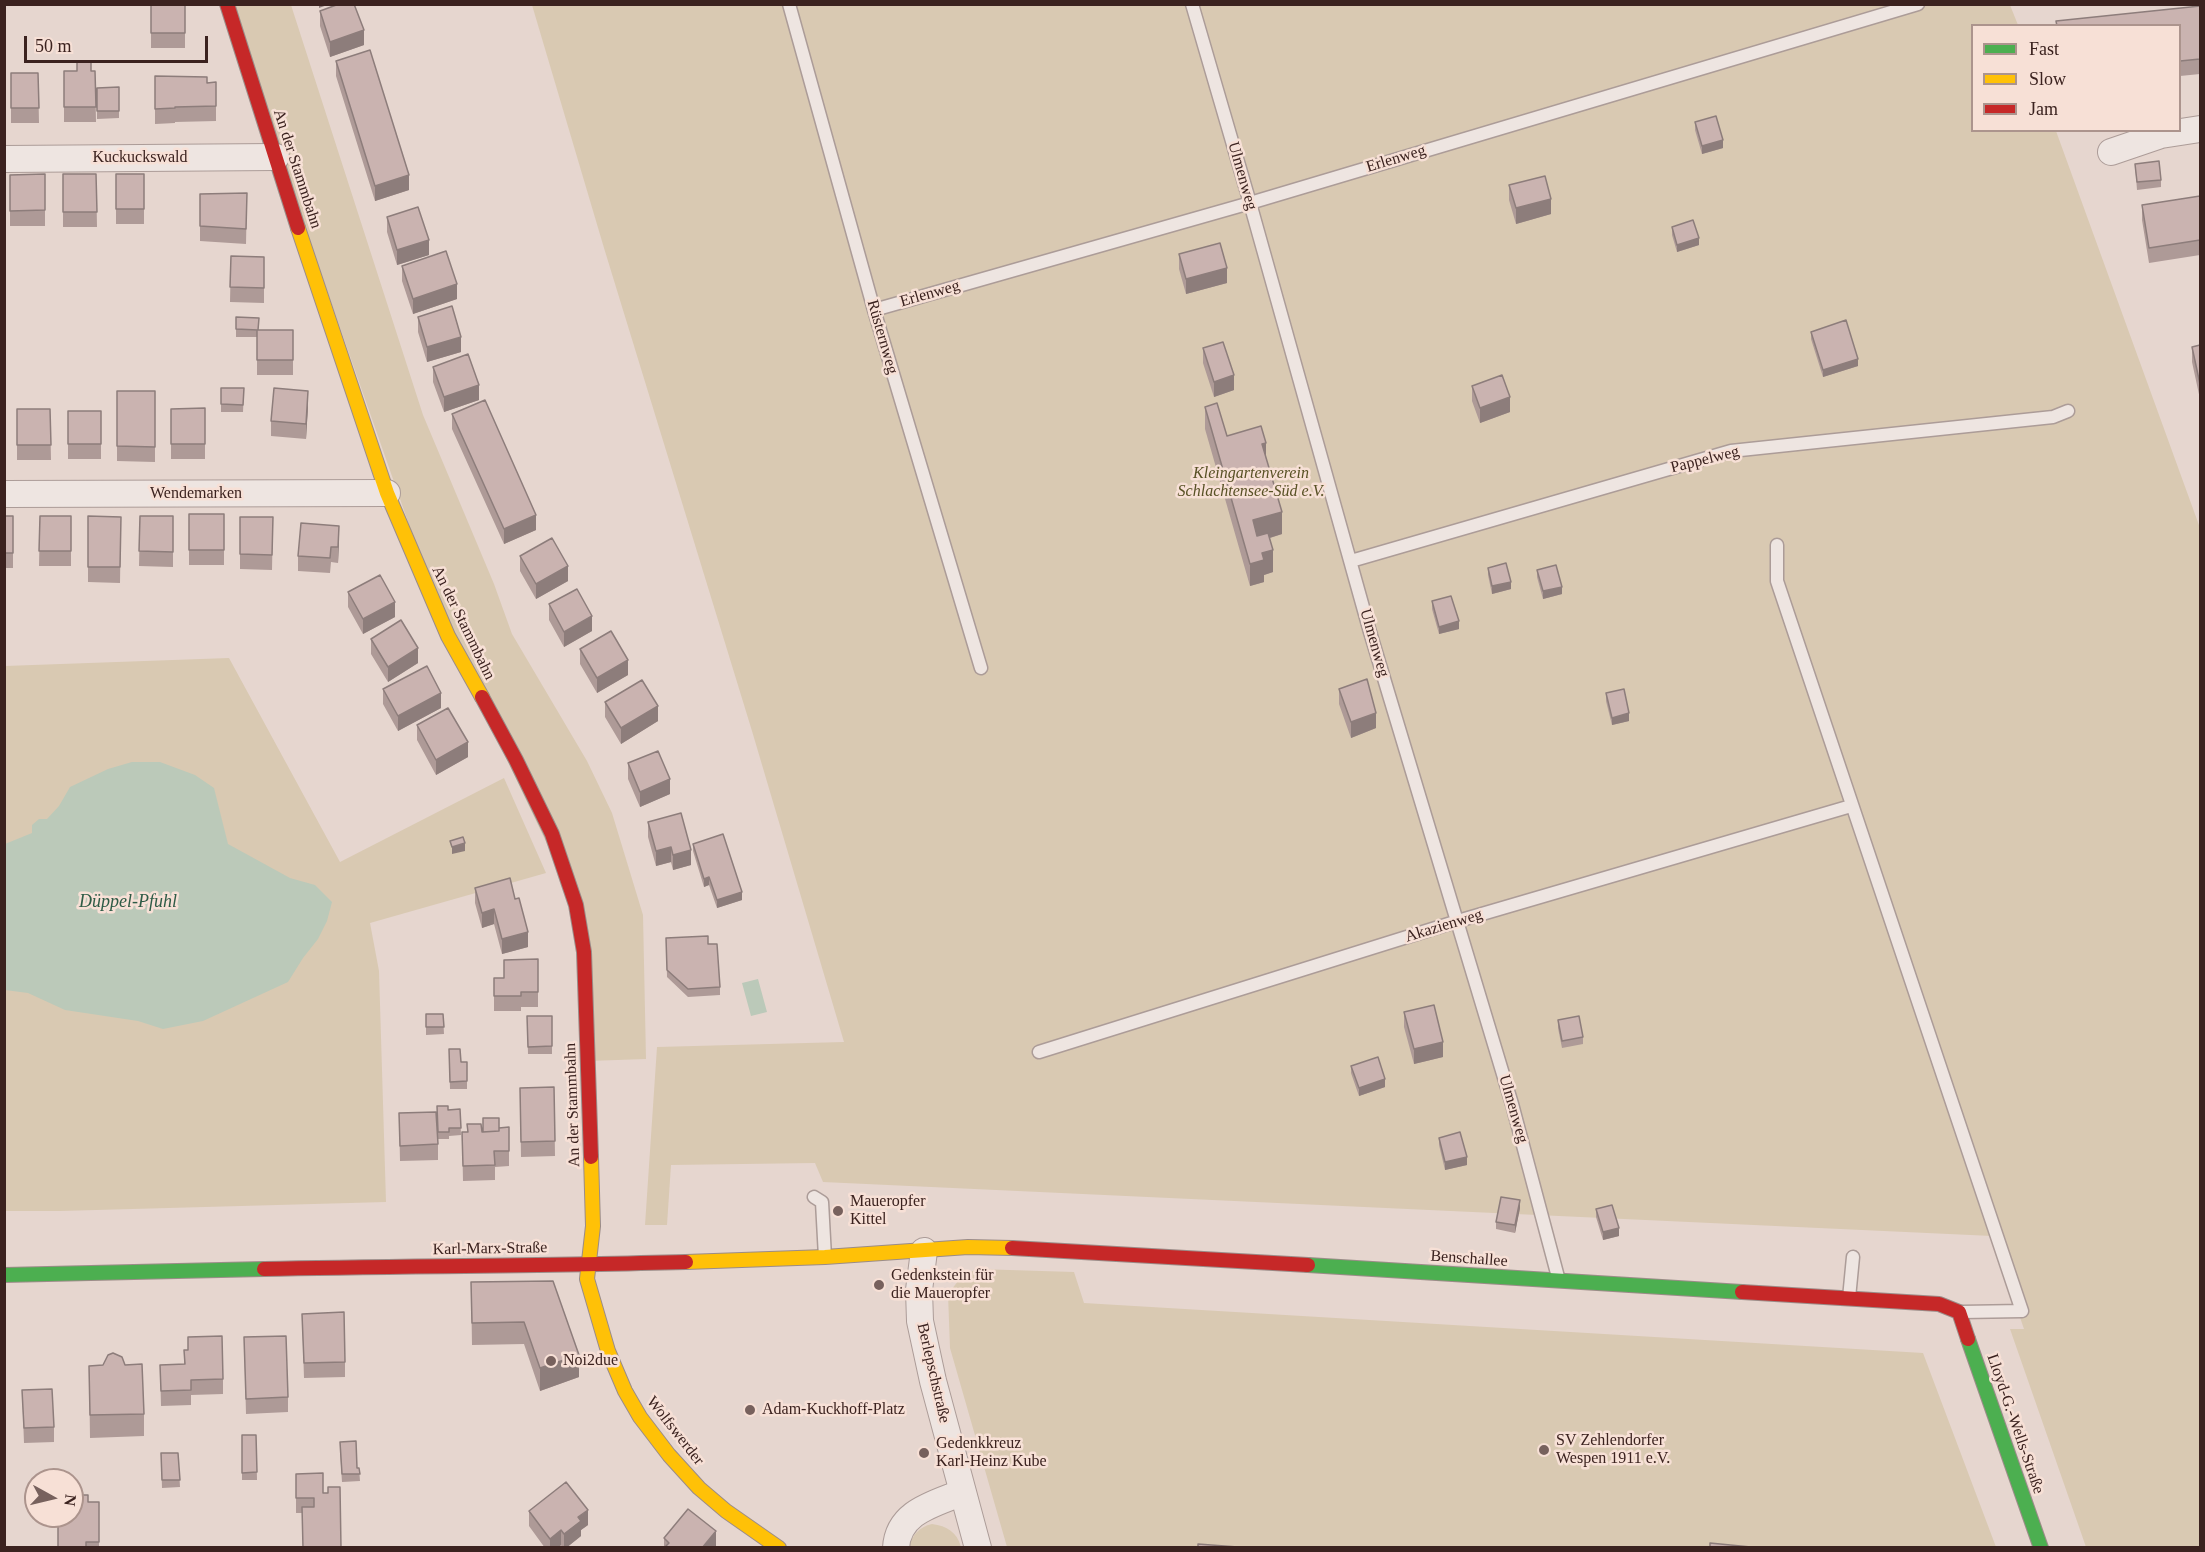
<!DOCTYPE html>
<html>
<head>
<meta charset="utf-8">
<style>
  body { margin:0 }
  #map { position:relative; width:2205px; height:1552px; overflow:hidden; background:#e6d6cf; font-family:Georgia,serif }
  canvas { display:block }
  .frame { position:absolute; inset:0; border:6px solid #3b221f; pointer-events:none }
  .legend { position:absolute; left:1971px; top:24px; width:210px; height:108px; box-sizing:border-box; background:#f7e0d6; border:2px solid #ac948d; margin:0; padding:8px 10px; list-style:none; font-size:18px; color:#3b221f }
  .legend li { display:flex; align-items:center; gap:12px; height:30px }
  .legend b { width:30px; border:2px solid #ac948d }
  .north { position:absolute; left:24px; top:1468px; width:60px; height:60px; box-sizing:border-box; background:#f7e0d6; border:2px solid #ac948d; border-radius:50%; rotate:98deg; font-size:16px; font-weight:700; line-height:24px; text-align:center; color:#3b221f }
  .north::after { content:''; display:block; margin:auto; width:21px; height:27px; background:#77615d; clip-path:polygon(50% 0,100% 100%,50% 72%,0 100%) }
  .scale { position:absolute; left:24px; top:36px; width:184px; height:27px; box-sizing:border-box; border:3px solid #3b221f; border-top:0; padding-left:8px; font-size:18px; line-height:21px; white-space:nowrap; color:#3b221f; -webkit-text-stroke:4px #f7e0d6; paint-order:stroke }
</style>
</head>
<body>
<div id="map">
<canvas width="2205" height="1552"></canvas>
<div class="frame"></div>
<ul class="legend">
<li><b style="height:8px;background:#4caf50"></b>Fast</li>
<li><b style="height:8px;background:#ffc107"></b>Slow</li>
<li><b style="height:8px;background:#c62828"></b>Jam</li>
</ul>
<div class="north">N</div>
<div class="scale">50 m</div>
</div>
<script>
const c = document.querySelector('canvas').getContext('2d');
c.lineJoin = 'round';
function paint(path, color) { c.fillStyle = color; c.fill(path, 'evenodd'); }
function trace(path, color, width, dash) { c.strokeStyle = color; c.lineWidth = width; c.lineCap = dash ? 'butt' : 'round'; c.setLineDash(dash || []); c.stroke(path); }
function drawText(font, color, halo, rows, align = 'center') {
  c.font = font + ' Georgia,serif'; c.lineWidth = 5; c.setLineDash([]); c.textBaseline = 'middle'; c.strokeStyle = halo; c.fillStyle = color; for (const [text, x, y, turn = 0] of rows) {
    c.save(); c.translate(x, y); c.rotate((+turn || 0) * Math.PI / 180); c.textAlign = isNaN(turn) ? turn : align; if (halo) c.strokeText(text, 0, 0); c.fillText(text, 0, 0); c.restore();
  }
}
paint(new Path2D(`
  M227 5H291L423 415 494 584 512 634 587 761 612 813 643 915 646 1059 588 1061 576 905 448 636Z
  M532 5H2010L2018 25 1972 26V130L2056 131 2200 528V1547H2086L2010 1329H2024L1992 1236 823 1182 815 1163 671 1165 667 1225H645L657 1047 844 1042 752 731 604 248Z
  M229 658 340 862 504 778 546 873 370 923 379 971 386 1202 60 1211H5V666Z
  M977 1269 1074 1272 1084 1303 1923 1353 1996 1547H1007L950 1348 948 1294 962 1276Z
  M932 1524C947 1526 957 1532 961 1547H909C912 1535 919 1527 932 1524Z`), '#d9c9b2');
paint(new Path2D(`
  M132 762H160L195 775 214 788 228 844 290 878 315 885 332 902 327 921 318 939 303 958 288 982 203 1021 163 1029 138 1021 65 1010 28 993 5 990V844L32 833V825L39 819H47L59 806 70 787 108 769Z
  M758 979 767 1012 751 1016 742 983Z`), '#bbc9b9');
const lane = new Path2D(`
  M789 4 874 310 981 668
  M1192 4 1250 203 1370 632 1512 1104 1558 1277
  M874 310 1250 203 1918 4
  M1777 545V581L2022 1311 1962 1312
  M1351 561 1731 451 2053 417 2068 411
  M1039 1052 1458 921 1851 806
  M814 1197 822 1202 825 1257
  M1849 1298 1853 1257`);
const street = new Path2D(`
  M2111 152 2161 135 2200 129
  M4 159 276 157
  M4 494 387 493
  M924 1251 919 1290 920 1321 933 1381 978 1548
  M896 1548C898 1511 935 1504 963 1492`);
const fast = new Path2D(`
  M1308 1265 1742 1292
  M4 1275 264 1269
  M1968 1339 2041 1548`);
const slow = new Path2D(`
  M298 228 387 493 448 636 482 697
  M591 1157 593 1226 587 1279 608 1351 625 1391 640 1417 669 1455 699 1488 726 1511 779 1548
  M686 1262 825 1257 968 1247 1012 1248`);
const jam = new Path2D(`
  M227 4 298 228
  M482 697 516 760 552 834 576 905 584 952 591 1157
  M1012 1248 1308 1265
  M264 1269C404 1266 545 1266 686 1262
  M1742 1292 1939 1304 1959 1312 1968 1339`);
trace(lane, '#ac9c98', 15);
trace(street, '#ac9c98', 28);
trace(fast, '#9b8c88', 16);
trace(slow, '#9b8c88', 16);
trace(jam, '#9b8c88', 16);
trace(lane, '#eee5e1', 12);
trace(street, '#eee5e1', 26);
trace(fast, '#4caf50', 14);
trace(slow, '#ffc107', 14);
trace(jam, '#c62828', 14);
paint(new Path2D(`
  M151 4H185V48H151Z
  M2200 6V74L2180 76V26Z
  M320 11 364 45 330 57 320 26Z
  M336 61 409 190 375 201 336 76Z
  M64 71H95L96 122H64Z
  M11 73H38L39 123H11Z
  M155 76 207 83 216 82V121L175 122V123L155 124Z
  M119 87V118L97 119V88Z
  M1695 122 1723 148 1702 154 1695 130Z
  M2135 164 2161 180V187L2137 190Z
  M45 174V226H10V175Z
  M63 174H96L97 227H63Z
  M116 174H144V224H116Z
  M1509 185 1551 214 1516 224 1509 200Z
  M247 193 246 244 200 241V194Z
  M2200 196V255L2149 263 2142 220V205Z
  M387 217 429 255 397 265 387 232Z
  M1672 227 1699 245 1677 252 1672 235Z
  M1179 254 1227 283 1186 294 1179 269Z
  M231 256 264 257V303L230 302Z
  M402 266 457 299 413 314 402 281Z
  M236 317 258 330H293V375H257V337H236Z
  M418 317 461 352 427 362 418 332Z
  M1811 332 1858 366 1823 377 1811 339Z
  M2200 345V399L2192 362V347Z
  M1203 348 1234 390 1214 397 1203 363Z
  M433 367 479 400 444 412 433 382Z
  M1472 386 1510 412 1480 423 1472 401Z
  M221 388H244L243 412H221Z
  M117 391H155V462L117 461Z
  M308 406 306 439 271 436V421Z
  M1205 407 1227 436 1266 458 1282 534 1270 538 1273 572 1264 575V582L1250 586 1205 429Z
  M205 408V459H171V409Z
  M17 409H50L51 460H17Z
  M68 411H101V459H68Z
  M452 414 536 530 504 544 452 429Z
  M189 514H224V565H189Z
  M4 516H13V568H4Z
  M40 516H71V566H39Z
  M88 516 121 517 120 583 88 582Z
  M140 516H173V567L139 566Z
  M240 517H273L272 570 240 569Z
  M339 541 338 563 331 562 330 573 298 571V556Z
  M520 556 568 581 536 599 520 571Z
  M1488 568 1511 589 1492 594 1488 575Z
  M1537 570 1562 594 1543 599 1537 577Z
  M348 592 395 617 363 634 348 607Z
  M1432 601 1459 629 1439 634 1432 609Z
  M549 604 592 631 564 647 549 620Z
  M371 639 418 663 388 682 371 654Z
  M580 649 628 675 597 693 580 664Z
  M383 689 441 708 398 731 383 704Z
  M1339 689 1376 728 1351 738 1339 704Z
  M1606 693 1629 721 1612 725 1606 701Z
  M605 702 658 721 621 744 605 717Z
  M417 725 468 757 436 775 417 740Z
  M628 763 670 794 640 807 628 779Z
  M648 822 691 865 673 870 671 862 656 866 648 837Z
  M693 844 742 900 717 908 709 885 704 887 693 851Z
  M475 888 528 947 502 954 494 924 482 928 475 903Z
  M666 938 708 944 720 987V995L688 997 667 977Z
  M538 959V1007H521V1011H494V978H504Z
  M1404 1012 1443 1057 1414 1064 1404 1027Z
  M426 1014H443L444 1034 426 1035Z
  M527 1016H552V1054H528Z
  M1558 1020 1583 1037V1044L1562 1048 1558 1028Z
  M449 1049 461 1062H467V1089H450Z
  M1351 1066 1385 1087 1359 1096 1351 1073Z
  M554 1087 555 1156 521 1157 520 1088Z
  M437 1106 448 1110 460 1109 461 1135 449 1136V1139H438Z
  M399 1113 438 1144V1160L400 1161Z
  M467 1124 482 1132 499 1131 509 1151V1166L495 1167V1180L463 1181 462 1132H467Z
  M1439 1138 1467 1165 1445 1170 1439 1145Z
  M1520 1208 1515 1233 1496 1229V1222Z
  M1596 1209 1619 1236 1603 1240 1596 1217Z
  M553 1281 579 1377 540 1391 524 1344 472 1345 471 1282Z
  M302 1314 345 1362V1377L304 1378Z
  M244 1337 288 1397V1412L246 1414Z
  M184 1350 223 1379V1394L191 1395V1405L161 1406 160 1365 184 1364Z
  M103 1365H125L144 1414V1436L90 1438 89 1366Z
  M22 1390 54 1427V1442L24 1443Z
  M242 1435H256L257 1480H242Z
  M340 1450 357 1468H359L360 1481 342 1482Z
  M161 1453H178L180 1487 162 1488Z
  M296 1474 323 1493H328L341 1548 302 1513H296Z
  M88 1502H99V1548H58Z
  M529 1511 588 1525 581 1530V1536L566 1548H562L561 1545 558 1548H545L529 1526Z
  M664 1538 716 1546 715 1548H664Z`), '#ae9a97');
paint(new Path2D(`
  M319 4H330L319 8Z
  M364 30V45L330 57V42Z
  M1723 140V148L1702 154V146Z
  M409 175V190L375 201V186Z
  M1551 199V214L1516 224V208Z
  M1699 238V245L1677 252V245Z
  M429 240V255L397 265V250Z
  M1227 268V283L1186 294V279Z
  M457 284V299L413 314V299Z
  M461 337V352L427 362V347Z
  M1858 359V366L1823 377V370Z
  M1234 375V390L1214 397V382Z
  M479 385V400L444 412V397Z
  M308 391V406L306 439V424Z
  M1510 397V412L1480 423V408Z
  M1266 443V465L1262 444Z
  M1282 512V534L1253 543V520Z
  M536 515V530L504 544V529Z
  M339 526V541L338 563V547Z
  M1273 550V572L1264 575V582L1250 586V564L1262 553Z
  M568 566V581L536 599V584Z
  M1511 582V589L1492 594V586Z
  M1562 587V594L1543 599V591Z
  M395 602V617L363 634V619Z
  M592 616V631L564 647V632Z
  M1459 621V629L1439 634V627Z
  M418 648V663L388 682V667Z
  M628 660V675L597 693V678Z
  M441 693V708L398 731V716Z
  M658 706V721L621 744V728Z
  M1376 713V728L1351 738V722Z
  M1629 713V721L1612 725V718Z
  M468 742V757L436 775V760Z
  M670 779V794L640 807V792Z
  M465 843V851L452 854V847Z
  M671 847V862L656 866V851Z
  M691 850V865L673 870V855Z
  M709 877V885L704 887V879Z
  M742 892V900L717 908V900Z
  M494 909V924L482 928V913Z
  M528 932V947L502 954V939Z
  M1443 1042V1057L1414 1064V1049Z
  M1385 1079V1087L1359 1096V1088Z
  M1467 1157V1165L1445 1170V1162Z
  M1520 1200V1208L1515 1233V1225Z
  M1619 1228V1236L1603 1240V1232Z
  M579 1355V1377L540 1391V1368Z
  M588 1510V1525L581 1530V1536L566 1548H564V1534L578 1517Z
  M561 1530V1545L558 1548H550V1539Z
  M716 1531V1546L715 1548H702Z`), '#8d7d7b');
const building = new Path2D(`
  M151 4H185V33H151Z
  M339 4H354L364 30 330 42 320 11Z
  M2200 6V59L2180 61V26H2057L2056 21Z
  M370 50 409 175 375 186 336 61Z
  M77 62H91V71H95L96 107H64V71H77Z
  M11 73H38L39 108H11Z
  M155 76 207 77V83L216 82V106L175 107V108L155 109Z
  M119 87V111H97V88Z
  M1716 116 1723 140 1702 146 1695 122Z
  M2159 161 2161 180 2137 182 2135 164Z
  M45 174V210L10 211V175Z
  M63 174H96L97 212H63Z
  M116 174H144V209H116Z
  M1545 176 1551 199 1516 208 1509 185Z
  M247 193 246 229 200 226V194Z
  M2200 196V240L2149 248 2142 205Z
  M418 207 429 240 397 250 387 217Z
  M1693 220 1699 238 1677 245 1672 227Z
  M1220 243 1227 268 1186 279 1179 254Z
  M446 251 457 284 413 299 402 266Z
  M231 256 264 257V288L230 287Z
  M452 306 461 337 427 347 418 317Z
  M236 317 259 318 258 330 236 329Z
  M1846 320 1858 359 1823 370 1811 332Z
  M257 330H293V360H257Z
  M1223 342 1234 375 1214 382 1203 348Z
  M2200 345V384L2192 347Z
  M468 354 479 385 444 397 433 367Z
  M1502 375 1510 397 1480 408 1472 386Z
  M221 388H244L243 405 221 404Z
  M274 388 308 391 306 424 271 421Z
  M117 391H155V447L117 446Z
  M485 400 536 515 504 529 452 414Z
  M1217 403 1227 436 1261 426 1266 443 1262 444 1282 512 1253 520 1257 536 1268 533 1273 550 1262 553 1264 560 1250 564 1205 407Z
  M205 408V444H171V409Z
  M17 409H50L51 445H17Z
  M68 411H101V444H68Z
  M189 514H224V550H189Z
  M4 516H13V553H4Z
  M40 516H71V551H39Z
  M88 516 121 517 120 567H88Z
  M140 516H173V552L139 551Z
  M240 517H273L272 555 240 554Z
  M301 523 339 526 338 547H331L330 558 298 556Z
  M552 538 568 566 536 584 520 556Z
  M1506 563 1511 582 1492 586 1488 568Z
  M1556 565 1562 587 1543 591 1537 570Z
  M380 575 395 602 363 619 348 592Z
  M577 589 592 616 564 632 549 604Z
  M1451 596 1459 621 1439 627 1432 601Z
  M401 620 418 648 388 667 371 639Z
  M611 631 628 660 597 678 580 649Z
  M427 666 441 693 398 716 383 689Z
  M1367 679 1376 713 1351 722 1339 689Z
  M642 680 658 706 621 728 605 702Z
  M1624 689 1629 713 1612 718 1606 693Z
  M448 708 468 742 436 760 417 725Z
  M658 751 670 779 640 792 628 763Z
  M681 813 691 850 673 855 671 847 656 851 648 822Z
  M723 834 742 892 717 900 709 877 704 879 693 844Z
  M463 837 465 843 452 847 450 841Z
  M510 878 515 899 519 898 528 932 502 939 494 909 482 913 475 888Z
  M708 936V944H717L720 987 688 989 667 970 666 938Z
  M538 959V992H521V996H494V978H504V960Z
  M1434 1005 1443 1042 1414 1049 1404 1012Z
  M426 1014H443L444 1027H426Z
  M527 1016H552V1046L528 1047Z
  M1579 1016 1583 1037 1562 1041 1558 1020Z
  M449 1049H460L461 1062H467V1081L450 1082Z
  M1378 1057 1385 1079 1359 1088 1351 1066Z
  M554 1087 555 1141 521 1142 520 1088Z
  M437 1106H448V1110L460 1109 461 1128H449V1132H438Z
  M436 1112 438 1144 400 1146 399 1113Z
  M483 1118H499V1131L483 1132Z
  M467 1124H481L482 1132 499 1131V1128L509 1127V1151H494L495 1165 463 1166 462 1132H468Z
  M1460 1132 1467 1157 1445 1162 1439 1138Z
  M1501 1197 1520 1200 1515 1225 1496 1222Z
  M1612 1205 1619 1228 1603 1232 1596 1209Z
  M553 1281 579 1355 540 1368 524 1322 472 1323 471 1282Z
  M344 1312 345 1362 304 1363 302 1314Z
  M222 1336 223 1379 191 1380V1390L161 1391 160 1365 185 1364 184 1350H188V1337Z
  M286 1336 288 1397 246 1399 244 1337Z
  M113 1353 122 1357 125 1365 142 1364 144 1414 90 1415 89 1366 103 1365 108 1355Z
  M52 1389 54 1427 24 1428 22 1390Z
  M242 1435H256L257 1472 242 1473Z
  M356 1441 357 1468H359L360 1474H342L340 1442Z
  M161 1453H178L180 1480H162Z
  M323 1473V1493H328V1487H340L341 1548H303L302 1507H314V1498H296V1474Z
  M566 1482 588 1510 578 1517 581 1521 564 1534 561 1530 550 1539 529 1511Z
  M72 1495H88V1502H99V1542H86V1548H58V1516H72Z
  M688 1509 716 1531 702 1548H668L666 1546 669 1543 664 1538Z
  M1710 1543 1761 1548H1710Z
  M1198 1544 1251 1548H1198Z`);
paint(building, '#cab3b0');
trace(building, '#8d7d7b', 1.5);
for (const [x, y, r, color] of [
  [838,1211,6,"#77615d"],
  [879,1285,6,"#77615d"],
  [551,1361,6,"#77615d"],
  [750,1410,6,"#77615d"],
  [1544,1450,6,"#77615d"],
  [924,1453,6,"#77615d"]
]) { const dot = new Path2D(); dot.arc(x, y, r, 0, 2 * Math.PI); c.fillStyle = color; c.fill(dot); trace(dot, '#f7e0d6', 2); }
drawText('16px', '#3b221f', '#f7e0d6', [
  ["Kuckuckswald",140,158],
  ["Erlenweg",1396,159,-17],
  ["An der Stammbahn",297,169,72],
  ["Ulmenweg",1242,176,74],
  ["Erlenweg",930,294,-16],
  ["Rüsternweg",882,337,74],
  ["Pappelweg",1705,460,-14],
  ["Wendemarken",196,494],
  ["An der Stammbahn",463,623,64],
  ["Ulmenweg",1374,643,74],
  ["Akazienweg",1444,926,-17],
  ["An der Stammbahn",573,1105,-92],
  ["Ulmenweg",1513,1109,74],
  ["Karl-Marx-Straße",490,1249,-1],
  ["Benschallee",1469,1259,4],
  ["Berlepschstraße",933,1373,77],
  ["Lloyd-G.-Wells-Straße",2015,1424,71],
  ["Wolfswerder",675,1431,52]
]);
drawText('italic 16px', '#585125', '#f7e0d6', [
  ["Kleingartenverein",1251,474],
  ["Schlachtensee-Süd e.V.",1251,492]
]);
drawText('16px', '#3b221f', '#f7e0d6', [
  ["Maueropfer",850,1202],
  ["Kittel",850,1220],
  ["Gedenkstein für",891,1276],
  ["die Maueropfer",891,1294],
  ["Noi2due",563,1361],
  ["Adam-Kuckhoff-Platz",762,1410],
  ["SV Zehlendorfer",1556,1441],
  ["Wespen 1911 e.V.",1556,1459],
  ["Gedenkkreuz",936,1444],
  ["Karl-Heinz Kube",936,1462]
], 'left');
drawText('italic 18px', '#2e5b46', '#f7e0d6', [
  ["Düppel-Pfuhl",128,902]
]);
</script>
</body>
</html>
